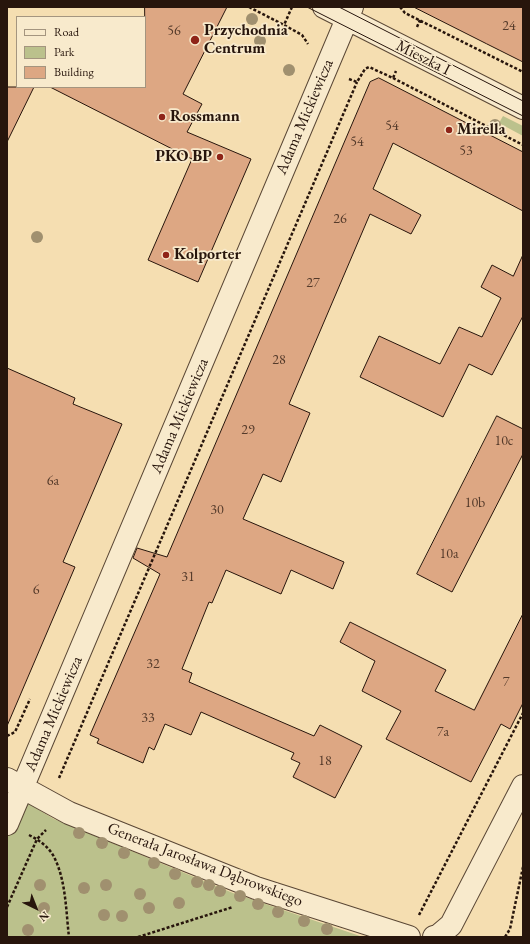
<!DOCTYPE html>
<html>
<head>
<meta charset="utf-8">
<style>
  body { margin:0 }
  #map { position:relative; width:530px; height:944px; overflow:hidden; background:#f5deb1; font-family:"EB Garamond",serif }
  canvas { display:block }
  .frame { position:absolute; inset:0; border:8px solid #27150c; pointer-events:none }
  .legend { position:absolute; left:16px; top:16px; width:130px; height:72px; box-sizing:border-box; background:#f8eacc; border:1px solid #a4957f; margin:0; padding:5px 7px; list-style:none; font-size:12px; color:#27150c }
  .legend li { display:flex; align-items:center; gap:8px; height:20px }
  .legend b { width:20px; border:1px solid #a4957f }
  .north { position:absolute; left:16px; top:888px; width:40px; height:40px; -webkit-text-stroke:3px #f8eacc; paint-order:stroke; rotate:137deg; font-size:11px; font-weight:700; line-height:16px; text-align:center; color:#27150c }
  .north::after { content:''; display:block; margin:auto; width:14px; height:18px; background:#27150c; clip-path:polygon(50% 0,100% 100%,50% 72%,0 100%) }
</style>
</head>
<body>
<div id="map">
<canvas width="530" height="944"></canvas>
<div class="frame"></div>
<ul class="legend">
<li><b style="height:5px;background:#f8eacc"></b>Road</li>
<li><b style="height:11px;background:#bbc18c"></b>Park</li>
<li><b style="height:11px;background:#dda783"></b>Building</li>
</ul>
<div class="north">N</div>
</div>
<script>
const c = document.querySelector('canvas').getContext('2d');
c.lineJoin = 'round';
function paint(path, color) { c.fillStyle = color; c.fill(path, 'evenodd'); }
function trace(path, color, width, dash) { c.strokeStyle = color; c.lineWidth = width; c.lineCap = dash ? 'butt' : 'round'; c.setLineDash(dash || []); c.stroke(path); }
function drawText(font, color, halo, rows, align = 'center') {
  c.font = font + ' "EB Garamond",serif'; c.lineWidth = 3.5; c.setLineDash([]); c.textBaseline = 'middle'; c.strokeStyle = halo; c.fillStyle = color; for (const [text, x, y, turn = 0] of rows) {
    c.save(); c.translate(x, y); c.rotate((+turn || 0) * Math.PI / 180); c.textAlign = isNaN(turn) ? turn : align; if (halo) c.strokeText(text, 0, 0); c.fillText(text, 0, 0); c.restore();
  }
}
paint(new Path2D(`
  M503 116 523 126V136L499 123Z
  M7 791 54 819 233 893 363 937H7Z`), '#bbc18c');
const building = new Path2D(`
  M145 7H227L183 94 202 104 187 132 251 159 198 282 148 260 192 159 50 87H145Z
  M414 7H523V62L487 44Z
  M379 78 523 152V211L393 143 373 189 421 215 411 234 370 214 289 404 310 413 281 482 263 474 243 519 344 562 333 589 291 570 281 594 226 570 212 603 209 602 182 669 192 673 189 682 314 736 320 725 362 746 335 798 293 777 300 763 291 759 294 753 201 712 191 735 165 724 154 750 149 747 143 763 97 743 99 739 90 735 160 574 133 558 137 548 167 557 370 82Z
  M7 87H34L7 142Z
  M523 255V316L492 375 469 364 443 417 360 377 379 336 440 364 459 327 482 337 501 298 481 287 492 265 513 276Z
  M7 368 75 398 73 404 122 424 63 562 75 567 7 726Z
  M497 416 523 429V454L452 592 417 574Z
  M523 614V703L510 729 501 724 471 782 386 739 401 711 362 691 375 661 340 642 350 622 446 670 435 691 474 710Z`);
paint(building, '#dda783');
trace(building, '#27150c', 1);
const street = new Path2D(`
  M324 7 523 108
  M7 779 69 813 256 888 409 937
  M7 824 352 7
  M434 937 438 936 451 925 523 786`);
trace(street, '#5a4735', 24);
trace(new Path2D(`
  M249 7 284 25
  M292 7 284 25 302 35 308 44
  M400 7 405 13 523 72
  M417 27 420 20
  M393 78 523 145
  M349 79 357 82 365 69 369 67 393 78 396 71
  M7 736 15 732 30 699
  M59 778 357 82
  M29 835C39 840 49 847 54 857 66 880 66 912 69 937
  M7 907 37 839 46 830
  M419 915 523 713
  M138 937 233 907
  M505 937 510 929 523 867`), '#27150c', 2.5, [3, 2]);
trace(street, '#f8eacc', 22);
trace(new Path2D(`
  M307 7 523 116
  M339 7 523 101`), '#27150c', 1);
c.fillStyle = '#a0906f';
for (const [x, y] of [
  [252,19],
  [260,41],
  [289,70],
  [495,125],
  [37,237],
  [79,833],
  [102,843],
  [124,853],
  [154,863],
  [175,874],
  [197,882],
  [40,885],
  [106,885],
  [209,885],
  [84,888],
  [220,891],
  [140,894],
  [240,896],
  [179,903],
  [258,904],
  [44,908],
  [149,908],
  [278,912],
  [104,915],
  [122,916],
  [304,921],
  [327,929],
  [28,930]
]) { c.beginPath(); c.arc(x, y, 6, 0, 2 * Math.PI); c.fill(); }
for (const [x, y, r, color] of [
  [195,40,5,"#8f2418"],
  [162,117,4,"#8f2418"],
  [449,130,4,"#8f2418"],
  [220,157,4,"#8f2418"],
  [166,255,4,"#8f2418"]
]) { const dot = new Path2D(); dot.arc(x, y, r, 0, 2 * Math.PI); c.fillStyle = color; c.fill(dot); trace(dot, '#f8eacc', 1.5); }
drawText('14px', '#543a2a', null, [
  ["24",509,26],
  ["56",174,31],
  ["54",392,126],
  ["54",357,142],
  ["53",466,151],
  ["26",340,219],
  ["27",313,283],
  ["28",279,360],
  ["29",248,430],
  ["10c",504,441],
  ["6a",53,481],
  ["10b",475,503],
  ["30",217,510],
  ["10a",449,554],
  ["31",188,577],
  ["6",36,590],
  ["32",153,664],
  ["7",506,682],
  ["33",148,718],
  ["7a",443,732],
  ["18",325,761]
]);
drawText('bold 16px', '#27150c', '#f8eacc', [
  ["Przychodnia",204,31],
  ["Centrum",204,49],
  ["Rossmann",170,117],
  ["Mirella",457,130],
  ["PKO BP",212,157,"right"],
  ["Kolporter",174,255]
], 'left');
drawText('16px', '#27150c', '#f8eacc', [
  ["Mieszka I",423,58,27],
  ["Adama Mickiewicza",305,117,-67],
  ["Adama Mickiewicza",180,416,-67],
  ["Adama Mickiewicza",54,714,-67],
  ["Generała Jarosława Dąbrowskiego",205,865,21]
]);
</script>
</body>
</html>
